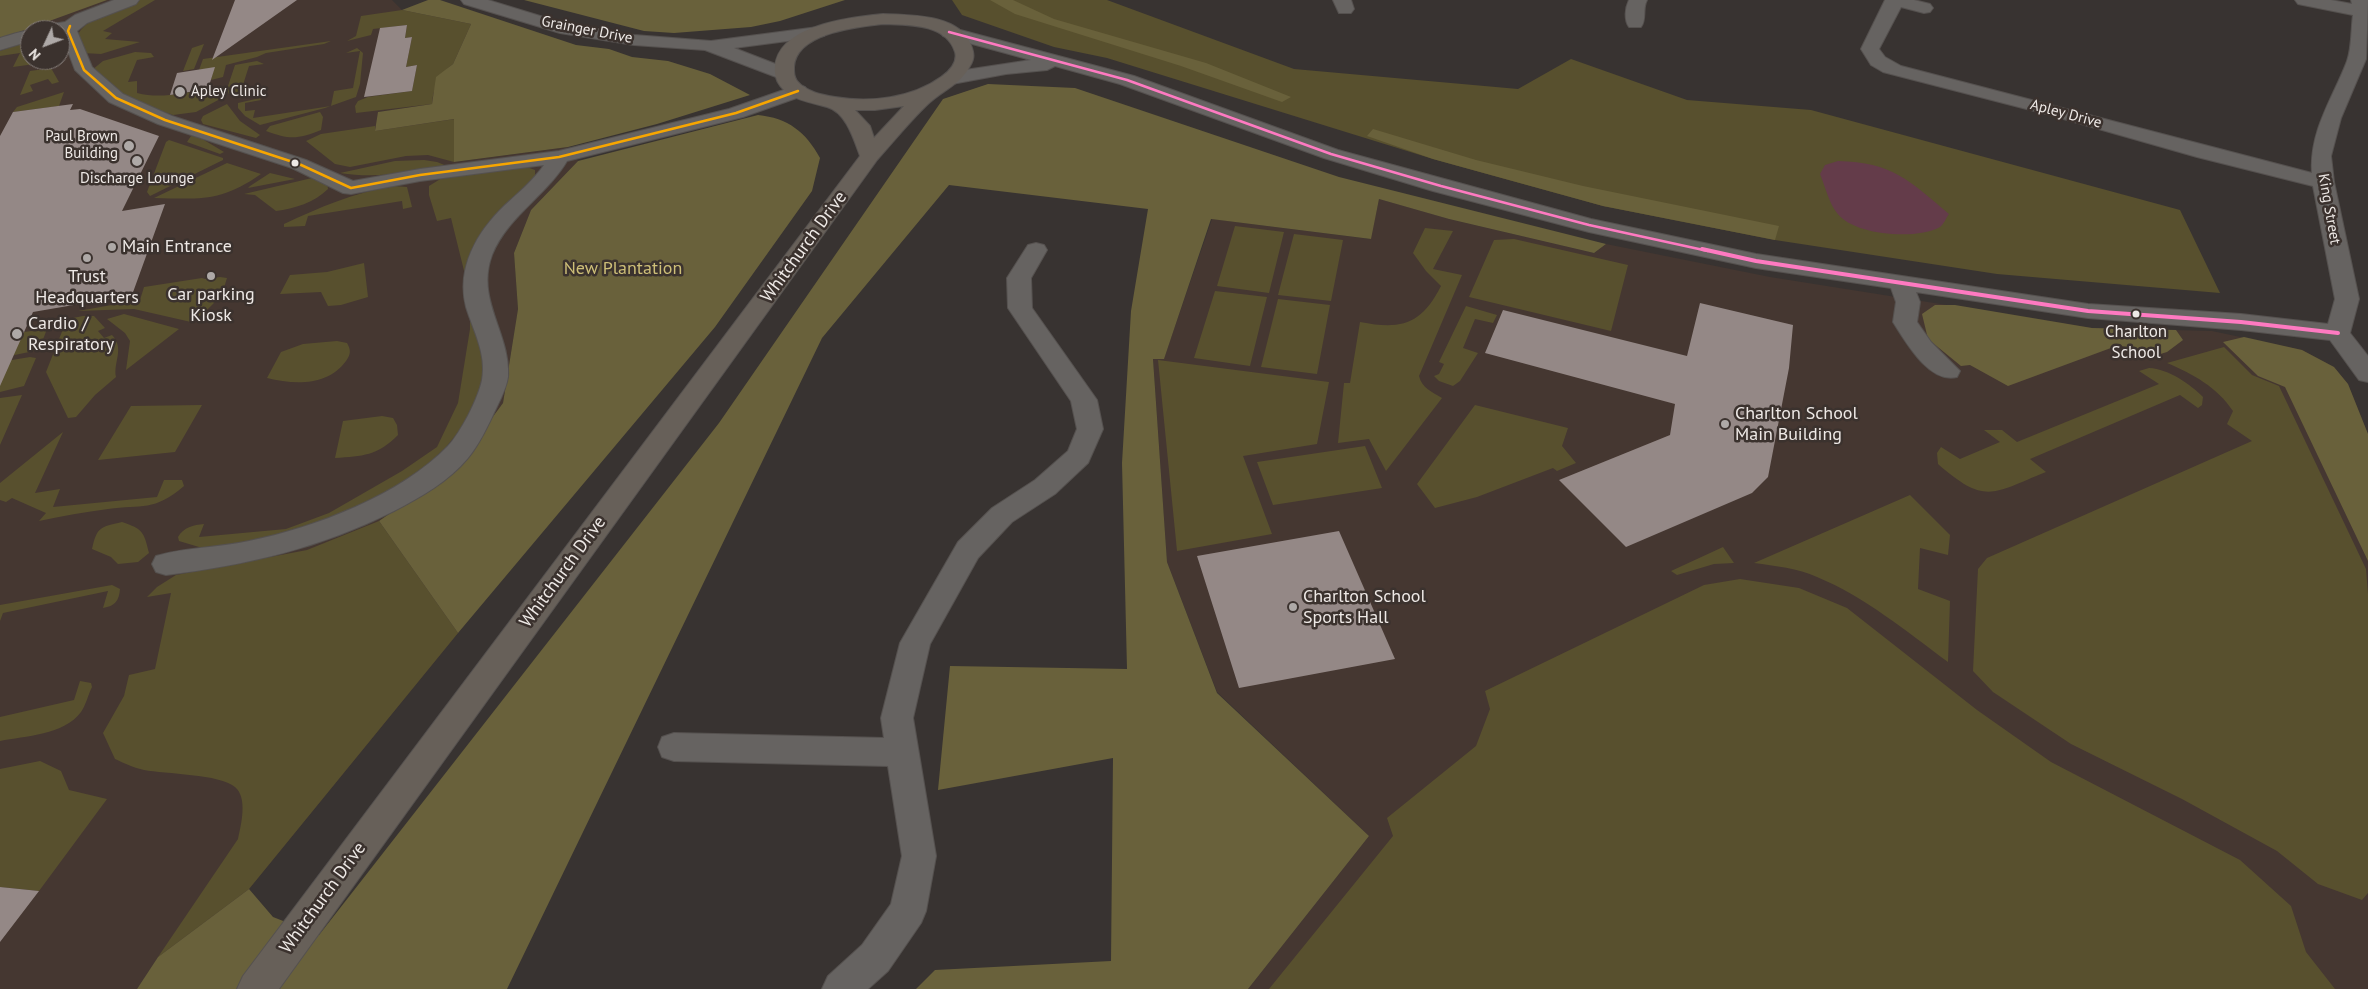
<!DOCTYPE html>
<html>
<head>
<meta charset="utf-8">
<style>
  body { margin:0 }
  #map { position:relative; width:2368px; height:989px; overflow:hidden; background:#383331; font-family:"PT Sans",sans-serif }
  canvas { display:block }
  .north { position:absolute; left:20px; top:20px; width:50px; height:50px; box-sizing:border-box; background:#3b322e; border:1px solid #837b78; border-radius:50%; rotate:227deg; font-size:14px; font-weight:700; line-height:20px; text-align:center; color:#eee9e6 }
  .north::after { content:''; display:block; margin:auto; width:18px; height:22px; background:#aea9a7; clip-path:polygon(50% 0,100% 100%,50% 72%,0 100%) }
</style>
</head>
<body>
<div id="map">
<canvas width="2368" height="989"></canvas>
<div class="north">N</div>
</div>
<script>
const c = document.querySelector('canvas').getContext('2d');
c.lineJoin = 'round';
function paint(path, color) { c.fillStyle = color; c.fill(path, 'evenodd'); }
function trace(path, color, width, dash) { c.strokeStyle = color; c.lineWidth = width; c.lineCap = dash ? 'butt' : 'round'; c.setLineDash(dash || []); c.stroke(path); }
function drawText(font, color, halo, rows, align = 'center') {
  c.font = font + ' "PT Sans",sans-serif'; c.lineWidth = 5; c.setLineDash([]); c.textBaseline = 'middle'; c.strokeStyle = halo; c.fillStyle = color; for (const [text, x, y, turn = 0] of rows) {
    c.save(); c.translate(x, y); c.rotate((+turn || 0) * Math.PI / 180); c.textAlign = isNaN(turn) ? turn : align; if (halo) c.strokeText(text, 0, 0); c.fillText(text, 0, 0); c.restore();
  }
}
paint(new Path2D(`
  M0 0H392L402 10 471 24 453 64 447 68 432 104 378 112 455 119V162L568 147 578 161 531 210 514 253 518 309 503 403 455 468 379 521 458 633 249 889 158 957 137 989H0ZM30 30H60V60H30Z
  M1379 199 1449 219 1594 253 1606 244 1770 277 2092 328 2212 331 2302 350 2334 367 2348 384 2368 434V989H1248L1369 836 1217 692 1167 562 1153 358H1164L1212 219 1370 239Z`), '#453731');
paint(new Path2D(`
  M139 0H155L103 31 112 33 105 39 140 42 101 54 83 53 78 34C91 14 117 9 139 0Z
  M952 0H1107L1294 69 1518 89 1571 59 1687 100 1811 110 2180 210 2220 293 1997 274 1775 240 1603 206 1433 159 1107 58 1054 47 962 15Z
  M402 10 471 24 453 64C439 74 433 88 432 104L356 113 355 106 358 101 368 97 412 91 417 65 406 67 412 37 405 38 407 25 373 29 371 35 347 41 356 36 361 16Z
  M30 41V60H48L49 62 13 67 20 53 0 56V51Z
  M331 41 324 44 266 53 257 57 226 65 223 77 211 80 214 68 199 70 203 59Z
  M204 44 194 69 183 71 192 48Z
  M357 48 363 53 360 84 356 97 325 108 260 125 245 116 238 108V103L260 98 261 100 245 103V111L255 110 253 118 331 106 334 91 353 88 360 51 346 53Z
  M135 52 151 53 154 57 137 60 128 82 137 81V93C160 99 182 93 205 90V94L220 91V99L196 112 173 115 122 96 92 70 103 61Z
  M257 61 264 64 249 66 241 91 229 94 227 89 235 65Z
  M51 68 59 82 52 84 48 79 30 85 33 91 20 95 30 71Z
  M64 92 59 106 13 112 17 107Z
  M227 104 240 121 260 135 256 138 203 124 201 120 203 116Z
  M320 112 323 117 321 130C298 139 290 140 266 131L270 126Z
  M455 119 454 162 428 155 406 156 350 167 335 164 306 141 321 134 375 126V131Z
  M191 136 199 137 224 152 220 154 187 142Z
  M169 140 223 158V160L150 196 147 192 166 142Z
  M424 160 437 162 447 166C411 172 377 179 340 173L395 161Z
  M227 163 261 174C221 202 201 199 154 198Z
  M524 166 535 170V179L488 228 484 380 469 419 446 447 425 467 376 500 294 534 209 550 179 541 178 537C184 527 193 525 204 524L199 537 286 529 329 513 402 471 437 447 458 403 470 329V295L451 218 437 221 429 195V186L442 178Z
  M270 173 295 179 248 188 250 186Z
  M312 178 327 182 328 189C315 202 294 209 276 211L255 195 244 194Z
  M393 186 407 187 412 207 403 209 402 201 308 216 305 226 284 227V224C320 207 354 193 393 186Z
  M1235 226 1284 232 1269 293 1217 286Z
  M1425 228 1453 231 1433 269 1462 275 1419 376C1422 388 1432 392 1442 398L1386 471 1369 439 1338 443 1344 383H1350L1360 322C1401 330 1421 325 1441 286L1426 271 1413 253Z
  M1294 234 1343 240 1331 301 1278 295Z
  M1514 239 1628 265 1611 331 1469 297 1494 240Z
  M364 263 368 297 341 305 328 306 321 292 280 294 290 275 327 272Z
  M220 277 227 278C222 298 208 311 191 322L134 309 78 311 140 300 144 287 202 278 205 279Z
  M1215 291 1267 297 1250 366 1194 358Z
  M1278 299 1330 305 1317 374 1261 367Z
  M1466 306 1497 315 1493 323 1475 319 1463 348 1478 353 1460 381 1453 386 1439 381 1434 376 1439 374 1444 364 1439 362Z
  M124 314 179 329 126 370 130 341 125 333 107 319Z
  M83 316H94L105 328 98 331 104 338 112 335C125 349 113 362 116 377L95 395 76 417 68 418 46 372 65 324 73 318Z
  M47 329 39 350 0 358V345L20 341 24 332Z
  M337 341 347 343C351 350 351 354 346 361 328 386 295 385 267 378L281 352 303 344Z
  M2224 347 2252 375 2279 386 2366 569 2368 594V893L2362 900 2318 884 2277 851 2182 799 2071 744 1993 692 1973 671 1978 569 1987 558 2252 441 2227 424 2233 411C2217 387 2193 374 2167 363Z
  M30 357 36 358 24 386 0 392V362Z
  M1158 360 1329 382 1317 444 1243 456 1272 534 1177 551Z
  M2149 368C2169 369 2190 384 2203 397L2202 405 2198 408 2180 395 2030 459 2046 472C1993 493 1986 506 1938 464L1937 453 1941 447 1960 459 2000 442 1984 430H2002L2017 442 2159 384 2139 371Z
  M22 395 0 445V398Z
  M202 405 175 452 98 460 131 406Z
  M1475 405 1568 428 1562 446 1576 463 1557 471 1553 468 1477 497 1435 508 1417 484Z
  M382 416 393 418 397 425 398 435C377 456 363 456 335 458L343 421Z
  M63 432 35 493 60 489 53 507 157 497 164 480H182L184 486C154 512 142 504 108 509 85 512 62 516 39 521L46 513 12 498 6 502 0 500V483Z
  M1365 446 1382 488 1273 505 1257 462Z
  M1910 495 1950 535 1948 555 1920 548 1918 589 1950 601 1948 662C1906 631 1865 597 1817 577 1798 568 1775 566 1754 563Z
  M379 521 458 633 249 889 158 957 238 839C241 825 248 798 235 787 220 774 165 774 144 770 134 768 124 763 115 759L103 733 124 696 129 675 155 669 171 593 147 597 157 587 176 575 307 550Z
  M122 522C143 529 144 532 149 553L138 562 118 564 111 557 92 549C97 527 100 527 122 522Z
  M1723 547 1734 563 1714 564 1677 575 1671 571Z
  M1740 579 1799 588 1847 608 1977 710 2051 762 2240 860 2291 906 2306 952 2335 989H1269L1393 836 1387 818 1476 746 1490 709 1485 691 1704 585Z
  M112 585 120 589C119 601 115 606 103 608L108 591 3 613 0 621V605Z
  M80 681 91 683 92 687C88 695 86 705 81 712 64 735 25 736 0 741V717L74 700Z
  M40 761 61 771 69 790 107 799 39 891 0 887V769Z`), '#58502e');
paint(new Path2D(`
  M0 0H107L0 39Z
  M428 0H440L576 45 609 49 632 57 668 61 710 74 750 95 657 124 568 147 454 162V119L375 131 378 112 432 104 436 77 453 64 471 24 402 10Z
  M524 0H845L780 21 751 27 674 33 644 31Z
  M990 0H1013L1054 19 1206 63 1291 97 1282 102 1181 66 1015 14Z
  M988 84 1075 88 1339 177 1606 244 1594 253 1449 219 1379 199 1371 239 1211 219 1164 359H1153L1167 562 1217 693 1369 836 1248 989H916L935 970 1111 961 1113 758 938 790 950 666 1127 669 1122 463 1131 311 1148 209 949 185 822 338 507 989H137L158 957 249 889 273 917 319 935 719 423 943 99Z
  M758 115C788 118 806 132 820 158L812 191 715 327 458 633 379 521 455 468 503 403 518 309 514 253 531 210 578 161Z
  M1373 129 1476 160 1583 186 1779 226 1775 240 1603 206 1433 159 1367 136Z
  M1935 305H1955L2092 328 2176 330 2183 340 2167 352 2154 356 2119 345 2008 386 1970 365 1961 366 1928 339 1922 314Z
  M2244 337 2302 350 2334 367 2348 384 2368 434V561L2285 387 2258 376 2223 342Z`), '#69613b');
paint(new Path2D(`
  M1838 161C1892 162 1910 181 1949 214 1946 218 1944 224 1940 227 1917 240 1854 236 1837 213 1829 203 1825 186 1820 174L1825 165Z`), '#643c4a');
paint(new Path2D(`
  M235 0H297L212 60Z
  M407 25 405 38 412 37 406 67 417 65 412 91 364 97 380 28Z
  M215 67 208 89 170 95 177 73Z
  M73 104 70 110 80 109 159 136 122 211 165 204 132 295 33 312 0 386V136L13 112Z
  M1700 303 1793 325 1789 368 1768 477 1752 493 1626 547 1559 480 1670 435 1675 404 1485 353 1503 310 1687 356Z
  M1339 531 1395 659 1239 688 1197 556Z
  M0 887 39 891 0 942Z`), '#948886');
const minor = new Path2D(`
  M114 0H139L136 4 87 23 77 31 92 67 123 94 172 116 306 160 353 181 420 169 559 151 729 109 798 85 805 87 808 91 805 95 743 117 567 161C546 196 507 217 492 255 475 300 511 334 508 377 506 390 498 404 493 415 486 430 478 446 468 458 449 481 421 497 394 511 320 548 248 565 166 575L156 572 152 564 156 556C185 547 218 548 249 541 314 528 401 495 448 446 461 432 478 399 482 380 487 354 473 330 466 307 456 268 477 232 504 206 518 193 533 181 544 165L420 181 351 194 343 193 292 168 158 124 109 102 75 70 60 30H38L41 26 65 22 75 15Z
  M461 0H488L563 23 634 35 711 41 818 27 824 28 827 32 824 36 818 37 734 48 791 70 793 74 791 78 784 80 705 50 634 45 560 33 464 4Z
  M1333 0H1351L1354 9 1351 13H1339Z
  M1629 0H1647C1642 9 1647 19 1641 27H1629C1624 20 1625 8 1629 0Z
  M1885 0H1914L1930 4 1933 8 1930 12 1924 13 1901 7 1879 49 1885 57 1901 66 2312 173C2309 131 2333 98 2347 61 2352 47 2351 29 2353 15L2298 4 2295 0H2331L2352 4 2351 0H2368L2366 59 2341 118 2331 156 2334 182 2359 299 2350 333 2368 356V382L2359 380 2330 340 2241 330 2088 318 1916 292 1920 302 1917 322 1931 342 1960 371 1957 377C1929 384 1906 342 1893 322L1896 302 1891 288 1756 268 1589 232 1433 191 1324 158 1120 84 1055 66 1047 70 1006 74 952 84 945 82 942 78 945 74 952 72 1031 60 943 36 940 32 943 28 949 27 1134 76 1338 150 1591 219 1756 254 2088 304 2241 314 2328 324 2335 299 2313 186 2197 157 2046 114 1883 72 1871 65 1861 49Z
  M30 30V41L0 50V38C10 35 21 31 32 30Z
  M1036 243 1044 245 1047 250 1031 278 1032 308 1097 400 1103 429 1088 463 1055 494 1012 522 978 558 930 644 913 718 936 856 926 911 921 923 888 971 868 989H822L828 976 862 945 891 904 902 856 888 766 674 761 662 757 658 747 662 737 674 733 884 738 881 718 900 643 958 542 992 508 1035 480 1068 451 1077 429 1071 401 1008 308 1007 278 1028 245Z`);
const major = new Path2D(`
  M883 14C910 15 960 14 971 45 974 53 975 58 970 66 960 85 943 90 928 104 910 121 894 141 877 160L279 989H237L243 976 860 156C854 140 846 112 827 107 813 103 797 101 785 91 778 85 774 76 775 67 778 25 851 17 883 14ZM883 24C908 25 946 23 955 52 958 62 949 72 941 77 912 98 870 103 835 97 823 95 806 92 797 81 794 76 794 73 794 67 796 33 857 27 883 24ZM904 106 874 138 870 126 855 110H875Z`);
trace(minor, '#55514f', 2);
trace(major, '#55514f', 2);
paint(minor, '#666361');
paint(major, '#676059');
trace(new Path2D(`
  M70 26 68 31 84 70 116 98 165 120 299 164 351 188 420 175 559 157 736 113 798 91`), '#f7a600', 2.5);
trace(new Path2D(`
  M949 32 1127 80 1331 154 1441 186 1589 225 1708 251`), '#fe7ac1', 2.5);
trace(new Path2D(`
  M1702 249 1756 261 2088 311 2241 322 2338 333`), '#fe7ac1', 4);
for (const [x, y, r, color] of [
  [180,92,6,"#aea9a7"],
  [129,146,6,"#aea9a7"],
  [137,161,6,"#aea9a7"],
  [295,163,4.5,"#eee9e6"],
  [112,247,5,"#aea9a7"],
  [87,258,5,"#aea9a7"],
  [211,276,5,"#aea9a7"],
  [2136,314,4.5,"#eee9e6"],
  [17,334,6,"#aea9a7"],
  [1725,424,5,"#aea9a7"],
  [1293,607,5,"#aea9a7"]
]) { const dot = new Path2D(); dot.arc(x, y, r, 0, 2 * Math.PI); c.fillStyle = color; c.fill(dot); trace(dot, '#3b322e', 2); }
drawText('15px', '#eee9e6', '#3b322e', [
  ["Grainger Drive",587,30,11],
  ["Apley Drive",2066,114,15],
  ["King Street",2329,209,80]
]);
drawText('15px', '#eee9e6', '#3b322e', [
  ["Apley Clinic",191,92],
  ["Paul Brown",118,137,"right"],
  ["Building",118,154,"right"],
  ["Discharge Lounge",137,179,"center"]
], 'left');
drawText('17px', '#eee9e6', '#3b322e', [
  ["Charlton",2136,332],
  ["School",2136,353]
]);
drawText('18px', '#eee9e6', '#3b322e', [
  ["Main Entrance",122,247],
  ["Trust",87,277,"center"],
  ["Headquarters",87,298,"center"],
  ["Car parking",211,295,"center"],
  ["Kiosk",211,316,"center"],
  ["Cardio /",28,324],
  ["Respiratory",28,345],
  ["Charlton School",1735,414],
  ["Main Building",1735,435],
  ["Charlton School",1303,597],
  ["Sports Hall",1303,618]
], 'left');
drawText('18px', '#eee9e6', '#3b322e', [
  ["Whitchurch Drive",804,247,-54],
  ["Whitchurch Drive",563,572,-54],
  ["Whitchurch Drive",323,898,-54]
]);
drawText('18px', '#cebf78', '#3b322e', [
  ["New Plantation",623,269]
]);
</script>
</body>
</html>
